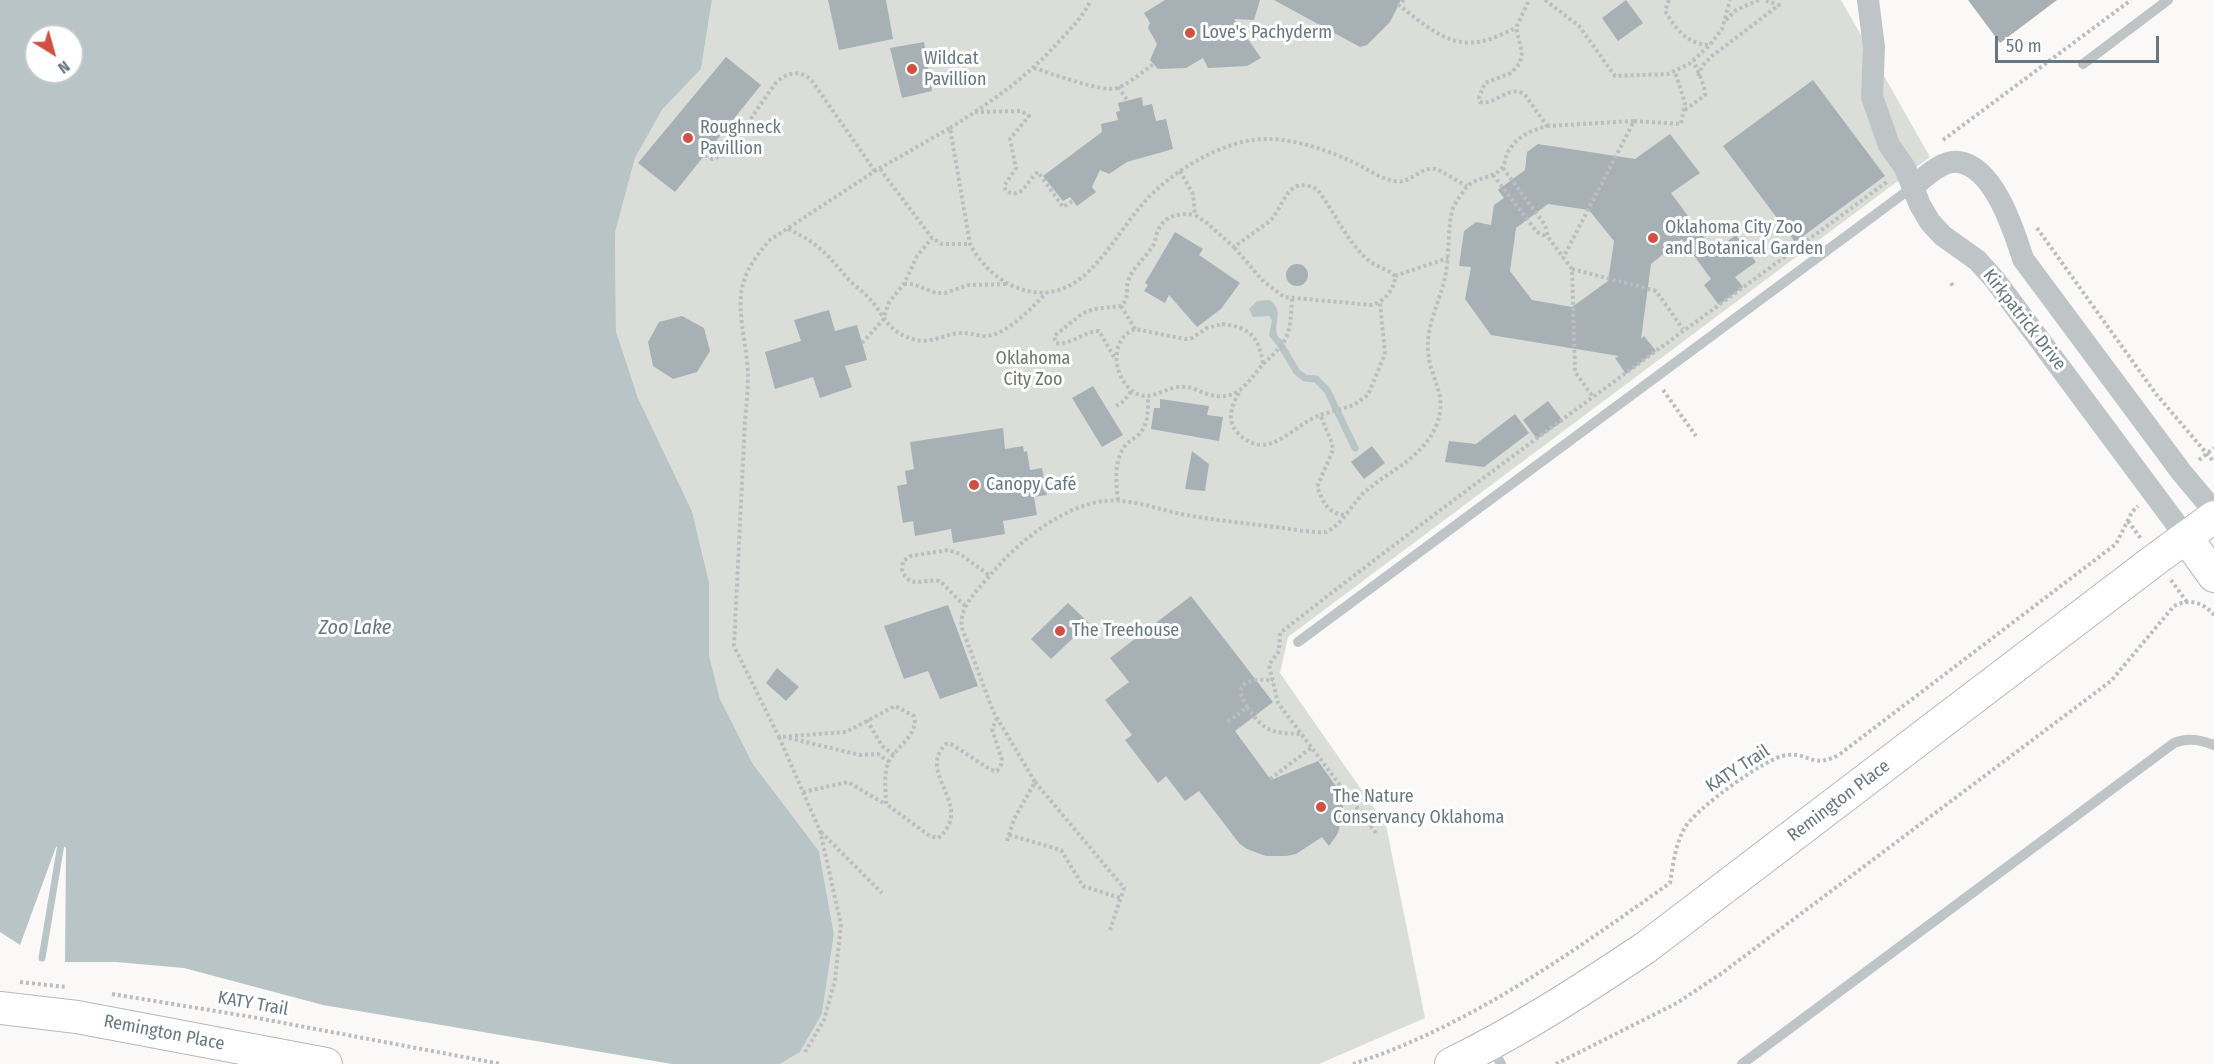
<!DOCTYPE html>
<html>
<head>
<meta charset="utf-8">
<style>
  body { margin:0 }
  #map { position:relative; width:2214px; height:1064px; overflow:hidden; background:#faf9f8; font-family:"Fira Sans Condensed",sans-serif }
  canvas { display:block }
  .north { position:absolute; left:24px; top:24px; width:60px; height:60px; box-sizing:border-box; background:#fff; border:2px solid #c2c9cc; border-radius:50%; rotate:143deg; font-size:16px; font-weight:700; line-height:24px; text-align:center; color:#67787f }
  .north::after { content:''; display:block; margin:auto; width:21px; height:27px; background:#d05041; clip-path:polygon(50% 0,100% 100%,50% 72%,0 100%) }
  .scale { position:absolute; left:1995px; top:36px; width:164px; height:27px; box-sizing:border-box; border:3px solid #67787f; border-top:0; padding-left:8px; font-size:18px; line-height:21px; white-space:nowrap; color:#67787f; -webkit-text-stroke:4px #fff; paint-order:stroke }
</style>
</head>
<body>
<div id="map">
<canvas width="2214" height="1064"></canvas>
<div class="north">N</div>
<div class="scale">50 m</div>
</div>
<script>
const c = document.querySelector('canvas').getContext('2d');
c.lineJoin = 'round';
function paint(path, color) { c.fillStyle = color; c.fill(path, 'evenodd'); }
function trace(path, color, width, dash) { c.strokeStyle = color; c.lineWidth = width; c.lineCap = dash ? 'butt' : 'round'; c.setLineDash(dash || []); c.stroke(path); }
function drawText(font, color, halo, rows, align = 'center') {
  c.font = font + ' "Fira Sans Condensed",sans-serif'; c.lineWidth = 6; c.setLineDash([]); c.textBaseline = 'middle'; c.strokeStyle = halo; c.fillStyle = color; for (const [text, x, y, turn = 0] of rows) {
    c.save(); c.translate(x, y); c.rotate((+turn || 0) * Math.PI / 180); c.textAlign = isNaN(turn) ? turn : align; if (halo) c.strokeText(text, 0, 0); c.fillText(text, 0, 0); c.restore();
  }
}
paint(new Path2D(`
  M712 0H1841L1930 157 1288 637 1280 673 1386 825 1425 1018 1319 1064H780L800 1052 822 1014 834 934 819 851 753 764 720 699 709 655V582L692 511 638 398 616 331 615 233 635 158 662 110 701 69Z`), '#dbded8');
paint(new Path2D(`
  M0 0H712L701 69 662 110 635 158 615 233 616 331 638 398 692 511 709 582V655L720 699 753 764 819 851 834 934 822 1014 800 1052 780 1064H672L323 1005 184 968 116 962H65L66 848 61 844 56 847 20 945 0 932ZM36 36H72V72H36Z
  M1270 300C1287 313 1269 327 1280 339L1277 345 1269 336 1272 320 1269 316 1253 317 1249 309 1257 301Z`), '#b8c4c6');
trace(new Path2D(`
  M1279 342 1297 372 1305 378 1316 379 1327 390 1355 448
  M42 958 61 844`), '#b8c4c6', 7);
paint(new Path2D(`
  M828 0H886L893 39 839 50Z
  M1165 0H1260L1254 20 1234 19 1261 58 1247 66 1208 68 1203 58 1186 68 1158 69 1150 60 1157 44 1148 28 1150 23 1144 13Z
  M1274 0H1401L1390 22 1367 45 1360 47Z
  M1626 0 1643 23 1618 41 1602 18Z
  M1968 0H2057L2000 43Z
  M924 42 932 91 902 98 890 48Z
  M726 57 761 85 675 192 638 163Z
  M1813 80 1885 176 1795 242 1723 146Z
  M1142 97 1143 106 1152 104 1156 121 1166 119 1173 149 1127 162 1109 174 1100 170 1092 187 1096 192 1077 206 1070 197 1063 201 1043 176 1102 132 1101 124 1118 120 1116 112 1120 111 1118 103Z
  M1670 134 1700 173 1671 193 1714 251 1736 235 1756 262 1735 277 1743 287 1719 305 1704 285 1711 279 1682 239 1651 264 1641 339 1644 336 1656 351 1626 374 1615 358 1619 356 1491 335 1465 299 1471 267 1459 266 1464 231 1476 222 1491 225 1494 205 1504 198 1498 190 1525 170 1527 152 1538 144 1635 159ZM1548 204 1589 210 1614 241 1608 281 1572 307 1532 300 1510 271 1516 228Z
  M1175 232 1203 249 1199 255 1240 283 1221 309 1197 327 1169 295 1165 303 1144 291 1148 285 1145 283Z
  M1286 275a11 11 0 1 1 22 0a11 11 0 1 1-22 0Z
  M829 310 835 331 857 325 867 360 845 366 852 387 820 398 813 377 775 389 765 352 801 341 794 320Z
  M682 316 704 328 710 351 697 372 673 379 653 366 648 342 659 322Z
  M1093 386 1123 435 1102 447 1072 398Z
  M1160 399 1209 406 1207 415 1223 417 1219 441 1151 429 1154 408H1160Z
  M1548 401 1563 421 1537 439 1523 420Z
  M1515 414 1529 433 1484 467 1445 462 1449 441 1476 444Z
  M1003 428 1005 449 1023 446 1024 452 1027 451 1030 470 1042 468 1047 495 1034 497 1037 515 1003 521 1005 534 953 543 951 529 915 536 913 521 903 523 897 486 907 484 905 471 914 469 910 442Z
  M1372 446 1385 463 1364 479 1351 462Z
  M1192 451 1209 464 1205 491 1185 489Z
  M1191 596 1273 702 1235 731 1271 780 1318 761 1338 789 1343 801V814L1338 833 1329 846 1322 837 1296 854 1286 856H1266L1247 849 1239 843 1199 791 1185 801 1166 776 1158 783 1125 740 1132 735 1105 700 1129 682 1110 658Z
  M1068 603 1089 623 1051 659 1031 639Z
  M948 605 978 686 940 699 928 671 904 679 884 626Z
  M777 668 799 687 786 701 766 683Z`), '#a7b0b4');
const secondary = new Path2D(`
  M2186 537 2214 576
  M0 1008 77 1017 326 1064
  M1451 1064C1519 1031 1582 990 1645 948L2156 559 2214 517`);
trace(secondary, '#b2b9bc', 34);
trace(new Path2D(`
  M1404 0 1399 5C1421 22 1447 47 1477 42 1490 41 1504 33 1516 28
  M1545 0 1579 26 1615 76 1668 74 1689 64 1710 45 1722 29 1730 0
  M1669 0 1665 11C1676 29 1687 44 1709 45
  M1726 20 1736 10 1759 0
  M1034 68C1051 73 1102 93 1117 88 1130 83 1142 72 1154 64
  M1698 76 1703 65 1712 56 1779 5 1765 0
  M1118 87 1127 100
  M1685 110 1705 95C1705 83 1697 72 1694 61
  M975 112 1021 111 1029 116 1010 139 1016 168 1004 186 1006 191C1023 200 1026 181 1038 172L1063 207 1073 201
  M1634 121 1681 124 1685 103 1675 72
  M731 122 744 130
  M1547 126 1634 121 1563 258
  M950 128C994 100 1028 77 1063 37 1074 26 1084 14 1091 0
  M1943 140 2131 0
  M705 155 712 159 725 155 775 84C786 72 801 69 812 81L875 171
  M1503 168 1545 225 1548 237 1572 269 1575 372 1593 397
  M880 169 932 238 942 244H970
  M1180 171 1193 194 1195 215 1207 223 1234 247 1270 221C1286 204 1286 175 1317 189 1334 211 1346 240 1367 259 1375 267 1387 268 1395 276 1395 289 1384 302 1372 305L1284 297 1262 280 1234 247
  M1493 175 1537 232 1547 237
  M2037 228 2156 394 2214 462
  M788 229C822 245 827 255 850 281 855 286 862 291 867 296 886 315 885 332 916 340 932 344 946 333 961 333 969 332 979 337 988 336 1008 333 1033 307 1046 293
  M1572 269 1656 291 1683 329
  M1395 276 1448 258
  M1951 283 1954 288
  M904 284H913L936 293H945L968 285 1007 284
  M1121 306 1135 329
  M1222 324C1250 327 1259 337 1263 364 1246 384 1237 403 1207 394 1200 392 1193 387 1185 387 1169 385 1153 400 1140 395 1114 386 1106 340 1135 329L1185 339 1192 338 1207 328Z
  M862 343 883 320 889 302 904 284 917 256 932 238
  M1114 357 1099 331C1084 331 1070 346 1056 343L1054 336 1083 313 1094 309 1121 306C1130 298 1125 291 1128 281 1132 269 1143 260 1150 250 1155 245 1155 239 1157 233 1163 216 1179 212 1195 215
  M1263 364C1290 340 1290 334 1292 299
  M1663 390 1696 436
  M1239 393C1232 405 1226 420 1237 432 1268 465 1292 425 1320 415
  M1116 406 1124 401 1132 390
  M2199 460 2214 448
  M1118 500C1116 484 1114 463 1123 449 1126 443 1132 440 1137 436 1149 426 1148 411 1148 397
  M1344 515C1327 513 1323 501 1317 487L1333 450 1332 443 1320 415 1354 405 1368 395 1385 354 1380 303
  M2128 521 2142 540
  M2171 580 2187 602
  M965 606 940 581C923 578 911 590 902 571L903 561 911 556 948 550 960 554 990 576
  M1247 707C1265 732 1271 733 1301 734
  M997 718 992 729 1002 760 1001 765 997 771 991 770 951 744H946C918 770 965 800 947 828 944 833 942 835 938 838L930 836 886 804C886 791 883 773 889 761 897 746 919 735 914 716L895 706 846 732 779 737 734 646 745 420C747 400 749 380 747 360 740 306 730 284 770 240L875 171 950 128 970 244C979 262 996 279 1015 287 1086 315 1112 231 1153 193 1176 171 1207 152 1238 143 1277 132 1317 146 1353 162 1367 168 1378 178 1394 181 1410 185 1420 166 1436 169 1438 169 1461 183 1467 186
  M867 720 882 746 894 755
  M1228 722 1247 707C1245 703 1242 698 1241 693 1239 678 1264 679 1273 681
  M779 737 803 792 848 782 885 804
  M789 738 860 755 878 754 889 762
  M1270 779 1311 748
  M1035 782 1124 888 1110 930
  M803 792 820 831 841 924 835 980 824 1020 805 1052
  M821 832 882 893
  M1376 833 1278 703 1269 665 1279 651 1280 633C1479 477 1685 331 1888 181
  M1009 835 1061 850 1083 886 1120 898
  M1007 841 1014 819 1035 782 993 711 962 628C958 605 981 587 994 571 1020 540 1064 506 1104 501 1130 498 1156 509 1181 514 1212 520 1244 523 1276 527 1292 529 1310 533 1326 532 1344 524 1352 502 1367 490 1391 470 1423 457 1436 426 1449 395 1430 380 1428 351 1426 323 1442 298 1446 272 1450 251 1447 228 1453 208 1456 201 1461 195 1465 189 1474 177 1490 179 1500 170 1505 166 1505 159 1507 154 1515 137 1530 131 1547 126L1525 95C1509 83 1496 106 1480 102L1479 97 1485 83 1511 73 1520 63 1522 52 1516 28 1529 0
  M20 982 66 987
  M112 994 252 1017 501 1064
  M1353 1064C1470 1026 1571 953 1670 883 1673 865 1675 846 1684 829 1694 810 1766 757 1787 755 1809 752 1813 770 1840 754L2116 544 2132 512 2138 506
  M1556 1064 1677 1003 1722 973 2111 681 2174 606C2189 598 2203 602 2214 615`), '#babec0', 4, [3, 3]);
trace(new Path2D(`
  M2083 64 2168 0
  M1298 642 1914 186
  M1491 1045 1501 1064
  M1742 1064 2174 743C2188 737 2200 740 2214 745`), '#bfc4c7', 10);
trace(new Path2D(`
  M1868 0 1874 47 1872 97 1889 145 1905 168 1920 205 1930 222 1943 236 1977 260 1995 280 2186 537
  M1914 186C1925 177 1942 160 1958 162 1994 166 2014 231 2023 259L2182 473 2214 511`), '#bfc4c7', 22);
trace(secondary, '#fff', 32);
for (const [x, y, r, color] of [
  [1190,33,6,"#d05041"],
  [912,69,6,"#d05041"],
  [688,138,6,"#d05041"],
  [1653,238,6,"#d05041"],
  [974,485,6,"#d05041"],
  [1060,631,6,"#d05041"],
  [1321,807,6,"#d05041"]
]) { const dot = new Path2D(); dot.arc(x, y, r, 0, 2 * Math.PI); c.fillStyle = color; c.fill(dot); trace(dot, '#fff', 2); }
drawText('18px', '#67787f', '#fff', [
  ["Love's Pachyderm",1202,33],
  ["Wildcat",924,59],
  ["Pavillion",924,80],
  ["Roughneck",700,128],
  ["Pavillion",700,149],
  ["Oklahoma City Zoo",1665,228],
  ["and Botanical Garden",1665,249],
  ["Canopy Café",986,485],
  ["The Treehouse",1072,631],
  ["The Nature",1333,797],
  ["Conservancy Oklahoma",1333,818]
], 'left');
drawText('18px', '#67787f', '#fff', [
  ["Kirkpatrick Drive",2024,320,52],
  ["KATY Trail",1738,769,-33],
  ["Remington Place",1839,801,-37],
  ["KATY Trail",253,1004,10],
  ["Remington Place",164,1033,11]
]);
drawText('18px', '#6c7866', '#fff', [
  ["Oklahoma",1033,359],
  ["City Zoo",1033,380]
]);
drawText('italic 20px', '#637679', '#fff', [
  ["Zoo Lake",355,628]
]);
</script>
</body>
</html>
